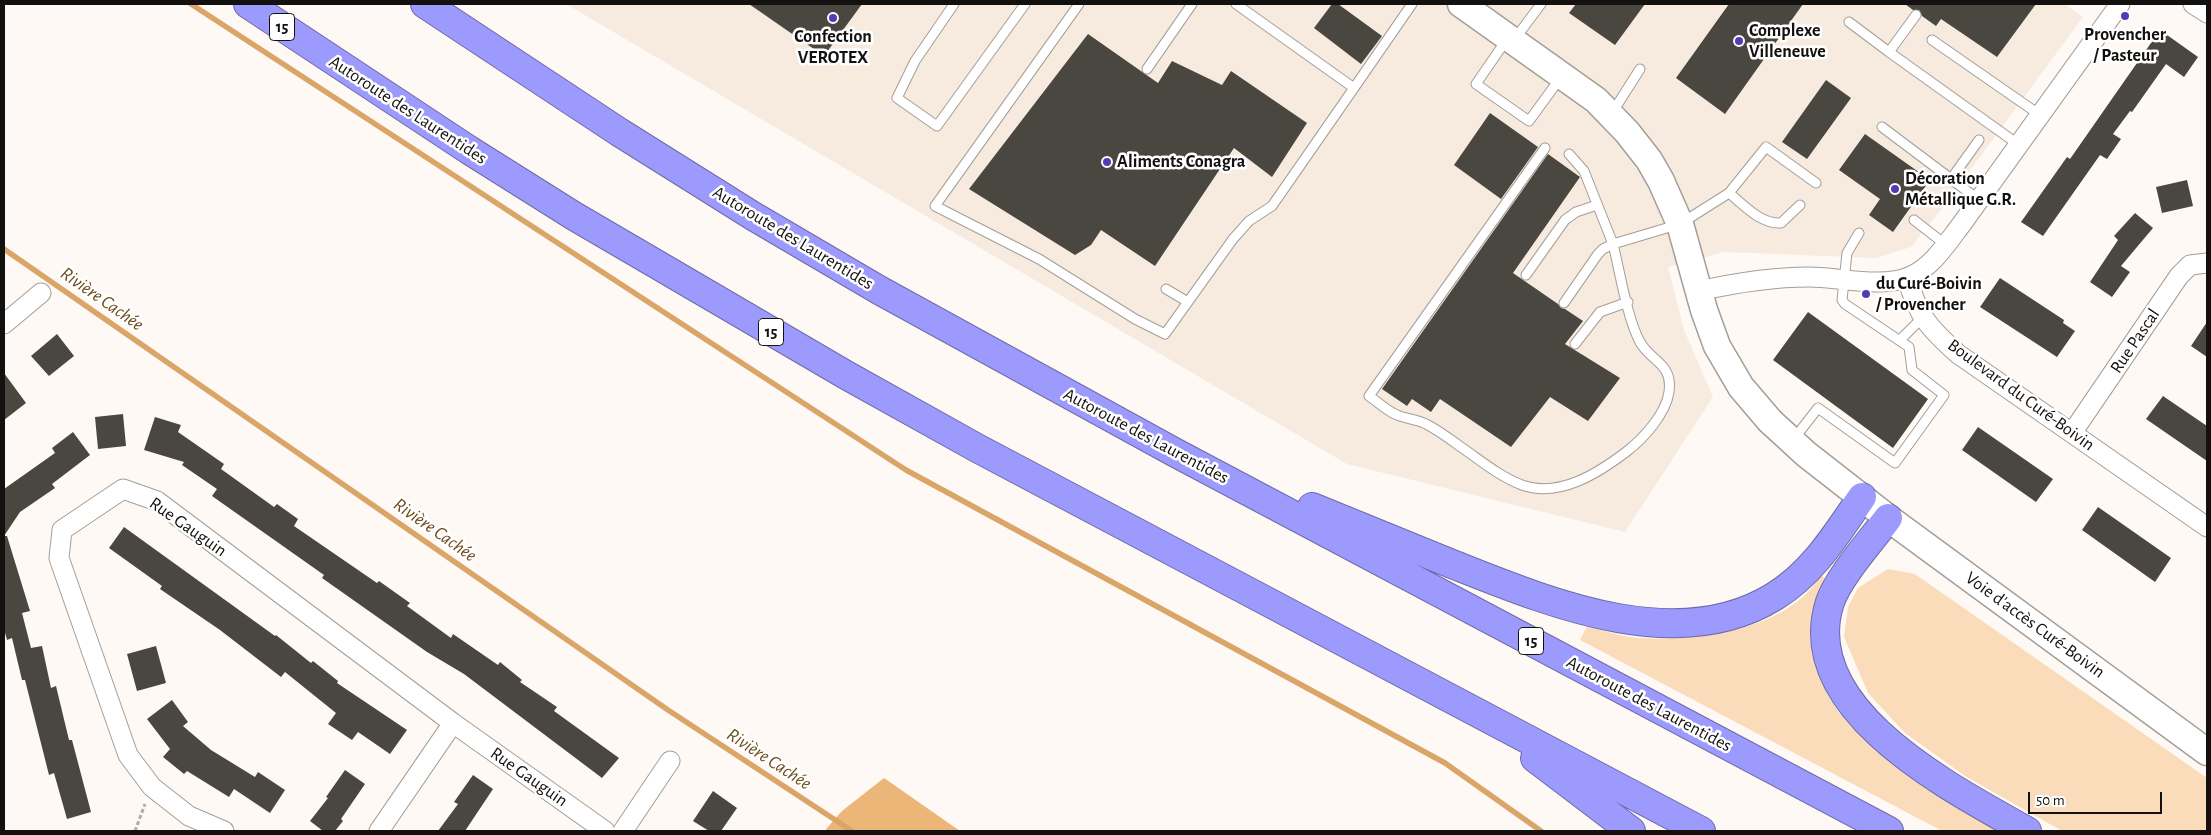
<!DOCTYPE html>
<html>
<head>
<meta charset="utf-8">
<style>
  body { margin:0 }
  #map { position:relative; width:2211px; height:835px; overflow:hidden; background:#fef9f4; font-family:"Alegreya Sans",sans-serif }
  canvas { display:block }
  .frame { position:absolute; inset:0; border:5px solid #13110f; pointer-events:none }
  .scale { position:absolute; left:2028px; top:792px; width:134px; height:22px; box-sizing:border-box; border:2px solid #13110f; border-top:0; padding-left:6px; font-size:15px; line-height:18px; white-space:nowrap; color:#13110f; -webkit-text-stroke:4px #fff; paint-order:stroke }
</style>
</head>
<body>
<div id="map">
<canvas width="2211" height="835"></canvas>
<div class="frame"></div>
<div class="scale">50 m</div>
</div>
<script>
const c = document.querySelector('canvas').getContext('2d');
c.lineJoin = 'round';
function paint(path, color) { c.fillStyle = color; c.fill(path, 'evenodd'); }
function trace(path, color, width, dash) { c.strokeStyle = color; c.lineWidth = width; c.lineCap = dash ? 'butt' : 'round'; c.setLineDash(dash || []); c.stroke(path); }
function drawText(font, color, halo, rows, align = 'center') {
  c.font = font + ' "Alegreya Sans",sans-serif'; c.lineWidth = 5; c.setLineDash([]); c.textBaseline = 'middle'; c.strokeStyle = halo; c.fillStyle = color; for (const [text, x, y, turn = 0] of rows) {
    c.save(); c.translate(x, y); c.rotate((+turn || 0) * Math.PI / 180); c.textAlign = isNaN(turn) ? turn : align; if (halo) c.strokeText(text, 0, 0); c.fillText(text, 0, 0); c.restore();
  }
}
paint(new Path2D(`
  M566 4H2065L2083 17 1943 207 1911 247 1876 258 1724 252 1668 267 1684 330 1713 397 1625 532 1347 464Z`), '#f7ebdf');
paint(new Path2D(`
  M1888 569 1915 574 2207 778V831H2062L1965 776 1905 733 1868 693 1844 637 1848 607 1858 588Z
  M1821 575 1826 580C1795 631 1816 693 1857 732 1900 771 1954 800 2002 831H1942L1580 640 1587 626C1603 630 1622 637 1639 638 1699 641 1787 631 1821 575Z`), '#fadcbb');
paint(new Path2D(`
  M884 778 960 831H828L826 829 842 811Z`), '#ebb678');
trace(new Path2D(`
  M191 4 906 470 1445 763 1541 831
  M4 249 668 710 852 831`), '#daa568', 5.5);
paint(new Path2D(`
  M749 4H862L824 56Z
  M1332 4H1338L1382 36 1361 64 1314 28Z
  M1576 4H1645L1615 45 1569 13Z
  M1729 4H1803L1725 114 1676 78Z
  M1905 4H2036L1997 57 1941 19 1936 26 1922 16 1919 10H1913Z
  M2160 30 2198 57 2184 77 2166 64 2132 112 2130 111 2113 134 2121 139 2107 159 2100 155 2043 236 2021 222 2067 157 2070 159Z
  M1088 34 1158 83 1172 61 1222 85 1231 71 1307 123 1272 177 1234 148 1155 266 1101 230 1091 245 1075 255 969 189Z
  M1826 80 1851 98 1807 159 1782 142Z
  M1490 113 1538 147 1501 199 1454 165Z
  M1865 134 1930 180 1893 232 1869 215 1880 199 1839 170Z
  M1548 154 1580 177 1513 273 1558 304 1561 308 1565 309 1583 321 1565 344 1620 378 1588 421 1550 397 1511 447 1440 399 1431 412 1412 399 1407 406 1382 389Z
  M2187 180 2193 206 2162 213 2156 187Z
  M2135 213 2153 228 2121 266 2130 272 2112 297 2090 282 2118 240 2114 236Z
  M2000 278 2064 320 2063 323 2075 331 2057 357 1980 307Z
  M1808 312 1928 399 1893 448 1773 360Z
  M2207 322V357L2191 346Z
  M57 334 74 356 49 376 31 356Z
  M4 373 26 403 4 420Z
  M2163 396 2207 426V461L2146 419Z
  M123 414 126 446 98 449 95 417Z
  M155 417 181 425 178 432 224 464 221 469 274 507 277 504 298 519 294 526 377 583 379 581 410 603 407 606 451 638 453 634 498 665 500 662 522 680 520 682 557 707 554 711 619 758 602 778 464 674 427 652 322 578 324 575 212 496 217 489 182 465 184 462 144 450Z
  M1978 427 2053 479 2036 502 1962 450Z
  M73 432 90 455 52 484 55 488 20 512 4 536V489L55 453 52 448Z
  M2098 507 2171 558 2155 582 2082 530Z
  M124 527 275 636 276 635 311 663 313 661 338 681 337 683 407 730 390 754 358 732 352 740 328 724 336 713 285 672 281 677 220 630 160 589 162 586 109 548Z
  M4 536H7L30 611 22 613 31 648 42 646 51 688 56 686 69 740H72L91 812 67 819 54 773 49 775 25 680H22L12 638 7 640 4 629Z
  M156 646 166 683 137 691 127 654Z
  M172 700 188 722 183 726 211 750 255 777 258 772 285 790 270 813 234 789 229 797 187 771 184 774 163 757 170 749 147 719Z
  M345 770 365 784 341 819 343 821 335 831H323L310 821 328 798 326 797Z
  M473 775 493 789 465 831H438L458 804 454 802Z
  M713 791 737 808 721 831H709L693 821Z`), '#4a4640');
const lane = new Path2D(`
  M954 4 915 61 897 98 937 126 1025 4
  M1079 4 935 206 1039 259 1135 319 1165 334 1233 239 1249 221 1272 206 1354 88 1236 4
  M1916 15 1889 52 2019 145
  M1849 22 1889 52
  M1507 39 1476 84 1529 121 1561 77
  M1514 40 1541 4
  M1932 40 2040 115
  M1147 69 1192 4
  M1354 88 1412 4
  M1612 113 1640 69
  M1882 127 1979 200
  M1545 148 1369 396C1378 402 1387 411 1397 415 1406 419 1417 419 1426 424 1438 430 1450 439 1461 447 1480 460 1500 477 1522 485 1559 498 1597 474 1626 452 1643 439 1666 414 1669 392 1673 363 1651 362 1640 342 1627 318 1620 272 1613 244L1680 224 1729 193
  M1951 179 1979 140
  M1800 205 1781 223C1760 224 1744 205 1729 193L1766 147 1816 183
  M1914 220 1946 245
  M1526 275 1565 220 1576 212 1597 205
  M1166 289 1188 302
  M1564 303 1598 254 1603 249 1613 244 1584 171 1569 154
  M1900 340 1922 318
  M1575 344 1600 312 1628 302
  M1793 440 1818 408 1895 463 1944 395 1912 370 1909 347 1845 304 1842 300 1847 253 1859 233`);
const street = new Path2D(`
  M2193 4 2207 13
  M1907 278C1918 316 1929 328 1958 354L2207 527
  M1699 291C1735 283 1772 277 1809 277 1839 277 1883 289 1911 276 1932 267 1947 243 1961 225L2120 4
  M4 324 41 293
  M2072 433 2179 276 2190 265 2207 263
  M224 831 189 816 152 787 128 755 59 558 62 530 123 489 157 501 453 723 605 831
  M379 831 453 723
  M623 831 670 761`);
const secondary = new Path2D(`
  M1461 4 1596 100 1627 132 1649 160 1661 181 1680 224 1704 310 1717 346 1741 387 1770 421 1806 454 1888 518 2207 752`);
const highway = new Path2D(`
  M248 4 469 150 574 216 846 375 977 448 1701 831
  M425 4 619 132 753 216 879 290 1174 452 1889 831
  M1312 507C1359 526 1405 545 1452 564 1548 602 1678 657 1775 596 1814 572 1837 533 1862 497
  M1888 518C1871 541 1839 576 1830 602 1795 710 1953 789 2027 831
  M1535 758 1631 831`);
trace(lane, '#a49e98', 11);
trace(street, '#a49e98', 21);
trace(secondary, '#a49e98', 29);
trace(highway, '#6d6aaa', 30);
trace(new Path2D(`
  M135 831 145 804`), '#b0aca8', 3, [4, 2.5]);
trace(lane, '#fff', 9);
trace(street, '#fff', 19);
trace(secondary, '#fff', 26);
trace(highway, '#9d9afd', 28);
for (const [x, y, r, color] of [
  [2125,16,5,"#4f3db4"],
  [833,18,5,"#4f3db4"],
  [1739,41,5,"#4f3db4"],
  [1107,162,5,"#4f3db4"],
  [1895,189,5,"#4f3db4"],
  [1866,294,5,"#4f3db4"]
]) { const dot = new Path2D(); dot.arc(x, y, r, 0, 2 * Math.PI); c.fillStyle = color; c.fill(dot); trace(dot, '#fff', 2); }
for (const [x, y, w] of [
  [282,27,25],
  [771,332,25],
  [1531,641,25]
]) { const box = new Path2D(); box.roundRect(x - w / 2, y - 13.5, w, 27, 4); c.fillStyle = '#fff'; c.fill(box); trace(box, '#13110f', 1); }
drawText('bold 16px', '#13110f', null, [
  ["15",282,27],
  ["15",771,332],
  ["15",1531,641]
]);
drawText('bold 18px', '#13110f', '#fff', [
  ["Complexe",1749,31],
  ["Villeneuve",1749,52],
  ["Provencher",2125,35,"center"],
  ["/ Pasteur",2125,56,"center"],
  ["Confection",833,37,"center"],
  ["VEROTEX",833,58,"center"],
  ["Aliments Conagra",1117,162],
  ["Décoration",1905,179],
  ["Métallique G.R.",1905,200],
  ["du Curé-Boivin",1876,284],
  ["/ Provencher",1876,305]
], 'left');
drawText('18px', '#13110f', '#fff', [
  ["Autoroute des Laurentides",408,110,33],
  ["Autoroute des Laurentides",793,238,31],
  ["Rue Pascal",2135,341,-56],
  ["Boulevard du Curé-Boivin",2021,395,36],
  ["Autoroute des Laurentides",1146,436,28],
  ["Rue Gauguin",188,527,35],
  ["Voie d'accès Curé-Boivin",2035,625,36],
  ["Autoroute des Laurentides",1649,704,28],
  ["Rue Gauguin",529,777,35]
]);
drawText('italic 19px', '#6f4b1d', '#fff', [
  ["Rivière Cachée",102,299,35],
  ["Rivière Cachée",435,530,35],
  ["Rivière Cachée",769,759,33]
]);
</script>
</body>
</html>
